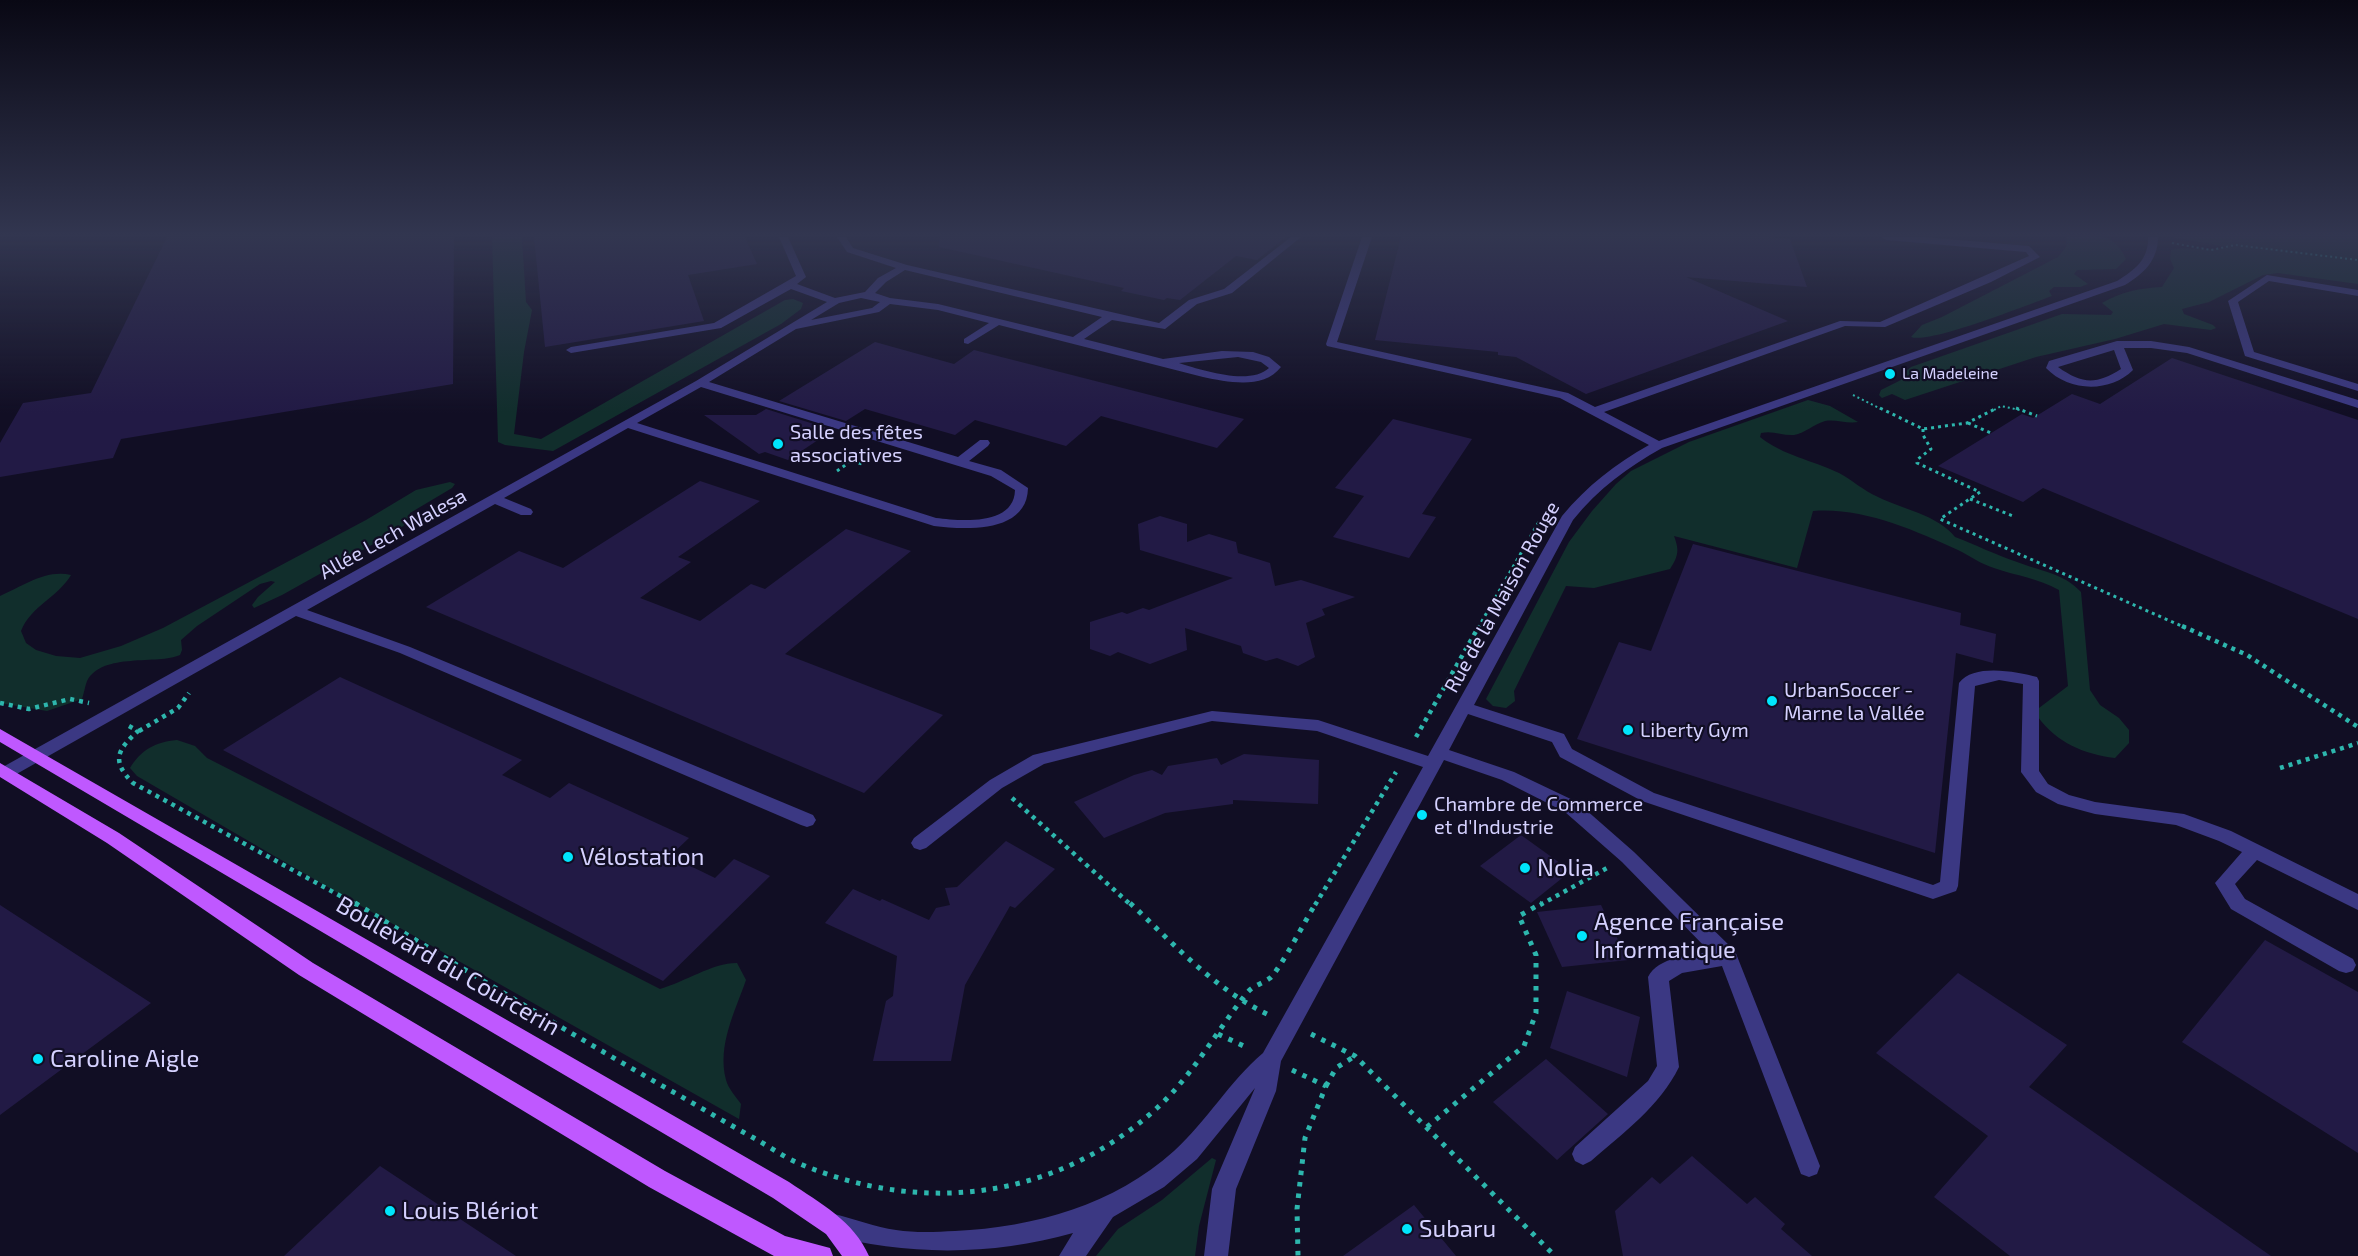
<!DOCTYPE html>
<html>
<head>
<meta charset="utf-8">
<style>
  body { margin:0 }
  canvas { display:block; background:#110e24 }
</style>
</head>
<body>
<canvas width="2358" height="1256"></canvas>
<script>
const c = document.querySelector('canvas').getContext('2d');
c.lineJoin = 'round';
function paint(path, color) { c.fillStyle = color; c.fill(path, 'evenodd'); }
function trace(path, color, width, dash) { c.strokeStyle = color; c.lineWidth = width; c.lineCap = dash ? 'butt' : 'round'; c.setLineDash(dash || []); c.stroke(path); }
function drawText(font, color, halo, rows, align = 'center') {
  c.font = font + ' "Exo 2",sans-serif'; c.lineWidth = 4.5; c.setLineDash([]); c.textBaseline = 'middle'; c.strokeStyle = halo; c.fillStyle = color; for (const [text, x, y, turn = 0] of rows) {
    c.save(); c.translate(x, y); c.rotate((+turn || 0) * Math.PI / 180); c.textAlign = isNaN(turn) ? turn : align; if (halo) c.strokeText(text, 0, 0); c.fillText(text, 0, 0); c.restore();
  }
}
paint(new Path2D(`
  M492 237H522L526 302 532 310 524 352 514 434 541 439 785 300 793 299 803 303 801 309 781 324 553 451 505 445 498 442Z
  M2067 237C2094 237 2113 230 2126 259L2116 269 2077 270 2074 274 2088 284 2080 287H2054L2049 291 2052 296C2027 305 1930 344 1911 337L1922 325 1942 317 2058 257 2066 247Z
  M2171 237H2358V284L2278 273 2263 275 2209 302 2182 309 2184 314 2213 325 2216 328 2211 330 2164 324 2115 339 2036 357 1905 400 1892 394 1882 398 1879 395 1881 390 1901 380 1904 373 1911 367 2062 314 2111 315 2113 312 2102 303C2121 292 2140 288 2162 287L2174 268 2170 259 2171 250C2189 245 2209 253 2226 247Z
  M1808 400 1830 406 1858 422C1847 424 1836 419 1825 421 1814 424 1805 433 1794 435 1783 436 1773 430 1761 433L1760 437C1784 456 1812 460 1839 473 1852 480 1864 491 1878 497 1902 509 1938 515 1955 537 1976 545 1996 555 2017 562 2039 571 2064 573 2081 592L2090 690 2100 705 2119 718 2129 730V743L2115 758C2084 754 2057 743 2038 717L2039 708 2068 686 2059 590C2038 578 2017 576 1994 568 1981 564 1970 556 1958 550 1914 530 1862 507 1813 511L1797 568 1674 536C1679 550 1679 555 1670 569L1594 588 1566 586 1514 691 1515 701 1506 708 1493 706 1486 699 1569 542 1592 511 1616 484 1631 471 1689 442Z
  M450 482 455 484 452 488 410 513 406 524 393 533 282 595 254 608 252 605 258 597 275 582 271 581 260 584 197 626 181 640 182 650 180 655C158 665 102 652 87 681 85 686 84 693 82 699L47 711 0 703V596C23 586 46 569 71 575 57 598 31 606 21 631L26 643 36 650 56 656 80 658 121 646 163 628 366 520 416 490Z
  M177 740 195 746 207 758 660 989C685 982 712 963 737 963L746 980C735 1012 717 1045 726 1080 728 1088 736 1097 741 1104L739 1119 338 893 137 776 130 768C141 750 155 742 177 740Z
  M1212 1158 1216 1160 1199 1226 1195 1256H1096L1118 1229 1162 1200Z`), '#112e2c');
paint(new Path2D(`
  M167 237H454L453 384 121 439 113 458 0 477V443L23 403 91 393Z
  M534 237H745L757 264 688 275 704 321 545 347Z
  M940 237H1286L1257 260 1236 256 1180 300 1167 298 1164 300 1121 291 1124 288 939 247Z
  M1401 237H1766L1790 239 1807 287 1686 277 1788 321 1586 394 1516 357 1498 355V352L1375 340Z
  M875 342 954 364 974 350 1244 419 1217 448 1101 416 1066 446 975 420 955 435 865 409 846 421 779 401Z
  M2172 358 2358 420V619L2043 488 2023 502 1938 466 2022 414 2033 418 2072 394 2100 404Z
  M766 409 833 430 788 460 765 452 759 454 704 415H756Z
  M1393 419 1472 439 1422 514 1436 517 1409 558 1333 537 1364 496 1335 488Z
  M700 481 760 501 678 557 691 562 640 598 700 621 751 584 765 589 846 529 911 551 785 654 943 715 864 793 426 607 519 551 563 568Z
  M1160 516 1187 524V542L1209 534 1236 542 1238 553 1270 563 1275 586 1301 580 1355 597 1322 609 1325 615 1306 623 1315 657 1298 666 1277 658 1266 661 1243 653 1241 646 1185 628 1187 650 1150 664 1118 652 1110 656 1090 649V622L1122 612 1127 614 1143 608 1149 610 1233 578 1140 550 1138 524Z
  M1693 544 1961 613 1960 625 1996 634 1993 663 1956 653 1935 853 1577 739 1619 642 1651 651Z
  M340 677 522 760 502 775 550 798 569 783 689 838 670 856 715 878 734 859 770 876 663 981 223 750Z
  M1244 754 1319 760 1318 804 1233 800V804L1165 813 1104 838 1074 802 1134 775 1152 770 1162 775 1168 766 1217 758 1221 765Z
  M1521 835 1571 871 1531 903 1480 866Z
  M1006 841 1055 869 1015 908 1010 906 965 985 951 1061H873L886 1001 893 996 897 956 825 923 853 889 880 901 882 899 929 920 936 908 950 905 945 888 957 887Z
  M0 905 151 1003 0 1115Z
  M1601 905 1628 960 1562 967 1537 912Z
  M2265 940 2358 992V1153L2182 1042Z
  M1958 973 2067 1045 2029 1087 2271 1256H2010L1934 1197 1988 1136 1876 1053Z
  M1567 991 1640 1017 1627 1077 1550 1048Z
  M1546 1059 1608 1114 1557 1160 1493 1102Z
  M1692 1156 1747 1204 1755 1197 1785 1224 1781 1229 1812 1256H1623L1615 1211 1652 1177 1660 1184Z
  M380 1166 516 1256H284Z
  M1414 1205 1456 1256H1343Z`), '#221a45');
trace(new Path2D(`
  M2172 243 2211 250 2235 245 2358 260
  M1853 395 1883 410
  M1994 410 2001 406 2020 410`), '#2db6ad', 2, [2, 3]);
trace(new Path2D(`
  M1880 408 1923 429 1967 423 1997 408
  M2016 408 2037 416
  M1968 423 1991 433
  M1923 429V435L1931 449 1918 459 1917 463 1980 492
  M852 461 865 465
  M837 471 865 451
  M1980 492 1940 519 2186 628
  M1970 499 2013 516
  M1478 628 1540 520`), '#2db6ad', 3, [3, 4]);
trace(new Path2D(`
  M2182 626 2247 655 2358 727
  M0 703 29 709 70 699 89 703
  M129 726 138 731C117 750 111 761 133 783L357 905
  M139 731 178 708 189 693
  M1416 737 1479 626
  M2280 768 2358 743
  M1012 798 1131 905
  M1315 905 1396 772
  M1540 905 1607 868`), '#2db6ad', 4.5, [4, 5]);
trace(new Path2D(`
  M355 903C458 966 561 1028 666 1088 695 1104 723 1121 752 1137 767 1145 782 1156 798 1163 922 1216 1055 1200 1157 1108 1193 1075 1216 1032 1246 994 1253 985 1262 984 1270 978 1280 970 1307 917 1316 903
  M1130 903C1174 944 1214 989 1269 1015
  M1218 1034 1248 1048
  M1311 1034 1355 1056 1555 1256
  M1292 1070 1326 1086 1305 1138 1297 1209 1298 1256
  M1326 1086 1336 1068 1355 1056
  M1427 1127 1524 1046 1536 1013V955L1519 916 1542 903`), '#2db6ad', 5, [4.5, 7]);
paint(new Path2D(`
  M779 237H788L806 277 797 284 835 298 865 292 878 278 896 268 847 252 837 237H846L853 248 907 265 1159 323 1189 300 1224 289 1291 237H1301L1232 293 1197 304 1165 329 1112 320 1084 339 1163 359 1222 351 1253 352 1269 357 1281 367C1263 390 1228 382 1203 377L999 325 968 344 964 343V339L989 323 938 310 890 304 879 312 796 329 709 382 958 457 980 440H988L990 443 988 446 969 461 1001 470 1028 488C1027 533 967 530 934 526L628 428 504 498 531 509 533 512 531 515H521L495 504 307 610 410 647 813 815 816 820 813 825 807 827 801 825 400 653 296 616 13 776H1V768L696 381 827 302 791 289 721 328 571 353 566 350 571 347 714 323 796 276ZM905 270 1102 317 1073 337 938 304 890 298 875 293 886 282ZM861 298 880 302 872 308 811 320 839 303ZM1238 357 1261 362 1269 368C1250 386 1201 370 1179 363ZM701 387 991 476 1015 490C1014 526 962 521 936 518L637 423Z
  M1362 237H1372L1337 342 1568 393 1595 407 1840 321 1880 322 2029 256 2026 252 1886 240 1882 237H1924L2029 246 2040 257 1991 282 1885 327 1845 326 1604 412 1659 441 2117 281C2135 270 2149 259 2148 237H2158C2158 261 2143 274 2125 285L1662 448C1628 467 1598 489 1573 520L1474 705 1564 734 1572 749 1654 793 1933 885 1940 882 1959 683C1974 663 2017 672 2037 677L2039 681V771L2048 784 2069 795 2095 802 2184 814 2231 831 2358 894V910L2257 860 2235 884 2245 899 2353 959 2356 965 2353 971 2346 973 2339 971 2231 909 2215 883 2242 852 2219 841 2176 825 2095 814 2058 804 2036 792 2021 772 2023 684 1999 680 1975 686 1958 886 1956 891 1933 899 1642 801 1560 757 1552 742 1468 714 1449 750 1514 772 1577 802 1634 852 1735 951 1820 1166 1817 1174 1809 1177 1801 1174 1722 966 1682 973 1669 981 1679 1067C1660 1106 1623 1133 1591 1161L1583 1165 1575 1161 1572 1154 1575 1147 1648 1081 1657 1066 1648 977C1658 957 1691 955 1710 952L1622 862 1565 812 1502 780 1444 760 1281 1061 1276 1091 1236 1189 1228 1256H1204L1212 1189 1255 1088 1197 1159 1164 1187 1113 1217 1086 1256H1059L1073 1233C993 1256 905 1256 826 1234L822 1226 826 1218 834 1214C855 1219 875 1227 896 1230 915 1233 936 1232 955 1231 1035 1227 1114 1205 1174 1151 1207 1121 1229 1082 1263 1053L1423 767 1317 731 1212 721 1044 764 1002 788 926 848 920 850 914 848 911 843 914 838 990 780 1033 755 1212 711 1318 720 1428 756 1562 516C1587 486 1615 464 1649 445L1560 398 1327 346 1326 344Z
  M2267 275 2358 290V296L2269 281 2238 302 2254 352 2358 384V391L2245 356 2228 301Z
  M2117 341H2151L2189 347 2358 400V408L2187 353 2151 348H2124L2133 370C2110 393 2069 392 2046 368L2049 361ZM2114 350 2121 369C2096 385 2082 384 2058 367Z`), '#3b3883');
paint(new Path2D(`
  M0 729 789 1182C820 1203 854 1221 869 1256H842L826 1234 773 1198 0 742Z
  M0 763 119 833 313 963 665 1171 785 1236 830 1248 833 1256H774L649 1187 299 975 107 843 0 777Z`), '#bf58ff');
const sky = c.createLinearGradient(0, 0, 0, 413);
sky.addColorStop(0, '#090814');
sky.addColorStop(0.57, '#323650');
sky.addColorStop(1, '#32365000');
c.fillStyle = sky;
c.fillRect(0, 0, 2358, 413);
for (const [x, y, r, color] of [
  [1890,374,6,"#00e5fc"],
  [778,444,6,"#00e5fc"],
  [1772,701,6,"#00e5fc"],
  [1628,730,6,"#00e5fc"],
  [1422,815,6,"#00e5fc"],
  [568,857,6,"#00e5fc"],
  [1525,868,6,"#00e5fc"],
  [1582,936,6,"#00e5fc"],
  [38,1059,6,"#00e5fc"],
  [390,1211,6,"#00e5fc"],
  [1407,1229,6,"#00e5fc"]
]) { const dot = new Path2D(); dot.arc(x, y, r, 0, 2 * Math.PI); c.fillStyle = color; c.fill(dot); trace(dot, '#110e24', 2); }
drawText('16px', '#d5d1ff', '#110e24', [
  ["La Madeleine",1902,374]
], 'left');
drawText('20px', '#d5d1ff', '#110e24', [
  ["Salle des fêtes",790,432],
  ["associatives",790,455],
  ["UrbanSoccer -",1784,690],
  ["Marne la Vallée",1784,713],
  ["Liberty Gym",1640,730],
  ["Chambre de Commerce",1434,804],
  ["et d'Industrie",1434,827]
], 'left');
drawText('20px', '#d5d1ff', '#110e24', [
  ["Allée Lech Walesa",393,534,-29],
  ["Rue de la Maison Rouge",1502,597,-61]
]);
drawText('24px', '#d5d1ff', '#110e24', [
  ["Vélostation",580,857],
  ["Nolia",1537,868],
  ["Agence Française",1594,922],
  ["Informatique",1594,950],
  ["Caroline Aigle",50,1059],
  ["Louis Blériot",402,1211],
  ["Subaru",1419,1229]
], 'left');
drawText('24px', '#d5d1ff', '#110e24', [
  ["Boulevard du Courcerin",448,966,30]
]);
</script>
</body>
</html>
